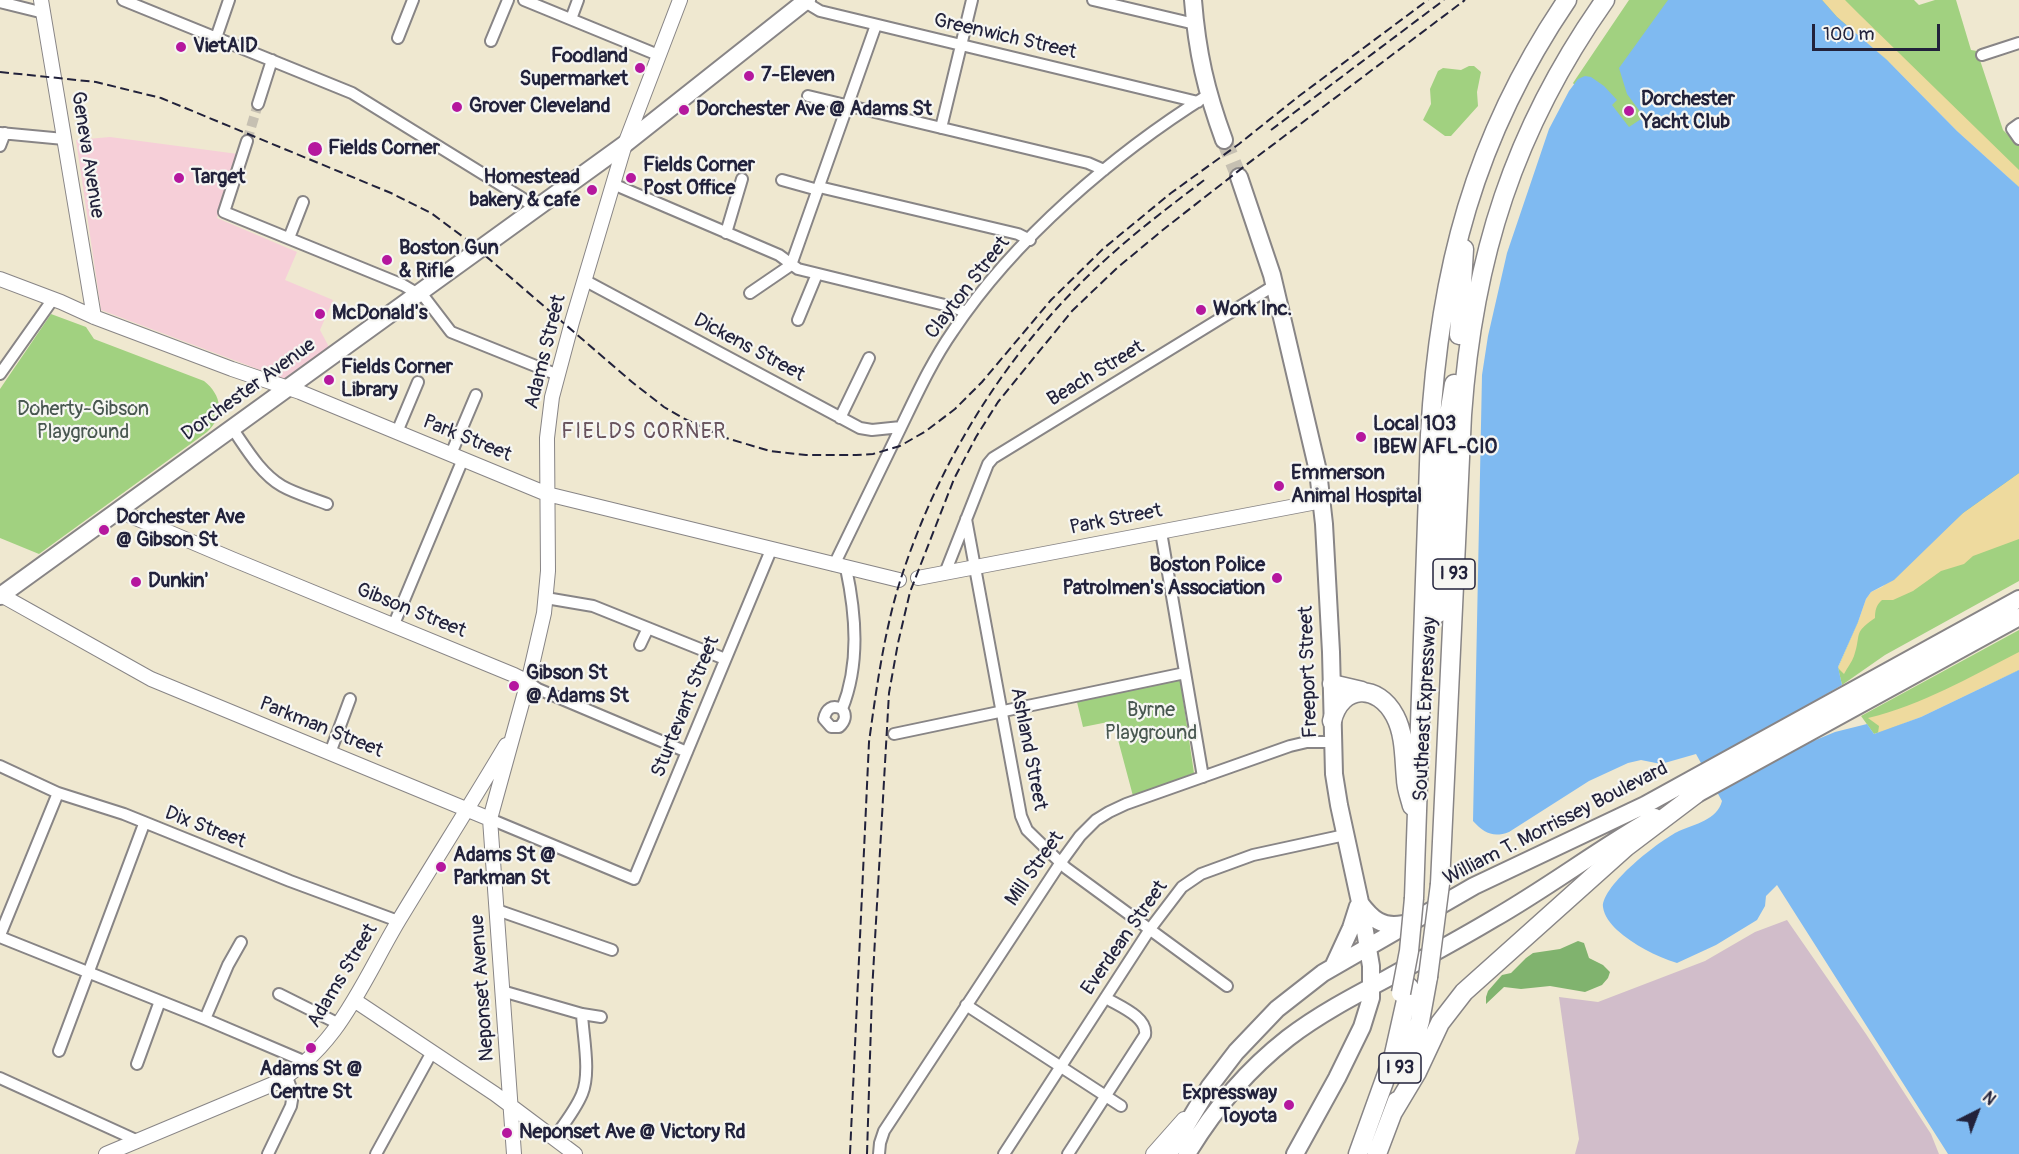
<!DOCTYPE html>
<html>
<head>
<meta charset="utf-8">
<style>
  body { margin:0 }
  #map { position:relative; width:2019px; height:1154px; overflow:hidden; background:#efe8d0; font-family:Pangolin,sans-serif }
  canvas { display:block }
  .north { position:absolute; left:1947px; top:1082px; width:60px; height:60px; -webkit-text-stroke:4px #f6f6f2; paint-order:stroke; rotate:42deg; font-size:16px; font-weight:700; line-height:24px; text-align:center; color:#22223b }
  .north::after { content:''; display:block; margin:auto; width:21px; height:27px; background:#22223b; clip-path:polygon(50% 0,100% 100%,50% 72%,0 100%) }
  .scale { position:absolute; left:1812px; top:24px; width:128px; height:27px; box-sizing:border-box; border:3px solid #22223b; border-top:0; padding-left:8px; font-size:18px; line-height:21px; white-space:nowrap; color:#22223b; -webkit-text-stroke:4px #f6f6f2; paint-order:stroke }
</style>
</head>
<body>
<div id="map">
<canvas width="2019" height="1154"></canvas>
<div class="north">N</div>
<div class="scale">100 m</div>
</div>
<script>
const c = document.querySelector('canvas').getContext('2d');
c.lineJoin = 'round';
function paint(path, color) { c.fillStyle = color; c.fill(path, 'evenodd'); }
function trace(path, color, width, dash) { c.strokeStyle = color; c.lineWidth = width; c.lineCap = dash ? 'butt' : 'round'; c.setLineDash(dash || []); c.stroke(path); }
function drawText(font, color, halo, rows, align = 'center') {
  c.font = font + ' Pangolin,sans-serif'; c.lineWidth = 4.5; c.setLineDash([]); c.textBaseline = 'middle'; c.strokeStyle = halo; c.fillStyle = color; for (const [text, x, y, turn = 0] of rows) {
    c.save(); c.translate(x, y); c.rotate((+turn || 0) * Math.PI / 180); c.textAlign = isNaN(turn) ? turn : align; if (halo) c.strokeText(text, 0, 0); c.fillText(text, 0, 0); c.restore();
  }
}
paint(new Path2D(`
  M110 137 238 154 217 218 297 252 285 280 333 300 320 330 329 347 284 379 101 310 76 140Z`), '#f6cfd8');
paint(new Path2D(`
  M1787 920 1866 1034 1931 1134 1939 1154H1575L1579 1139 1559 997 1598 1002 1705 961 1755 932Z`), '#d1bdca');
paint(new Path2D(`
  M1629 0H1914L1919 5 1935 0H1956L1971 50 1977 51 2003 130 2019 146V187L1887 60 1848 25 1621 146 1573 83Z
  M1469 66H1474L1481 72 1477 92 1478 106 1451 136H1445L1423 120 1431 104 1430 89 1438 71 1443 68 1461 70Z
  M51 314 86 327 94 339 204 381C222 395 225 416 207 432L39 554 0 538V389Z
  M2019 447V581L1885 655 1842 685 1838 668 1858 622Z
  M2019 630V670L1897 726 1874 734 1861 716Z
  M1180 679 1194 773 1133 796 1113 721 1083 727 1077 702Z`), '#a1d180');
paint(new Path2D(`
  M1578 941 1584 943 1589 958 1603 965 1610 972 1608 978 1602 985 1585 992 1550 986 1521 989 1504 987 1486 1004V997L1488 991 1502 975 1511 973 1526 958 1533 953 1560 949Z`), '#80b36e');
paint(new Path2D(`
  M1822 0H1845L1860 15 2019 170V187L1957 131 1887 60 1837 17Z
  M2019 473V539L1973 556 1964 564 1941 571 1913 591 1893 600H1882C1876 605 1875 611 1875 618 1852 634 1862 633 1854 656 1852 662 1847 668 1844 674L1838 668 1858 622 1866 599 1871 592 1882 587 1963 513Z
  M2019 652V670L1921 717 1878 733 1879 726 1868 718C1922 705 1970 677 2019 652Z`), '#eeda9e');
paint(new Path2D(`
  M1668 0H1822L1837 17 1887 60 1957 131 2019 187V473L1963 513 1894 580 1871 592 1866 599 1858 622 1838 667 1842 685 1787 717 1803 744H1806L1835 732 1867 724 1874 734 1921 717 2019 670V1154H1948L1777 885 1766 896 1765 906 1757 920 1716 945 1677 963C1655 956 1634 945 1617 930 1611 924 1604 916 1603 907 1602 885 1660 840 1679 831 1695 824 1717 820 1722 801L1696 754 1661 764 1641 760 1628 763 1589 781 1509 832C1493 838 1484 833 1473 821L1482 375 1488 336 1507 253 1549 129 1569 91 1578 79 1585 76 1591 77 1604 86 1617 100 1612 105 1629 127 1644 117 1627 94 1619 68Z`), '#7fbaf1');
trace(new Path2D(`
  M247 141 258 104`), '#c6c0b2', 10, [10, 5]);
trace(new Path2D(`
  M1224 140 1239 177`), '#c6c0b2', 16, [16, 8]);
const street = new Path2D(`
  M123 0 352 93 522 198 536 209
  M524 0 658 55
  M1093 0 1195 24
  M0 2 44 13
  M805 2 820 11 1198 102
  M571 19 578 0
  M216 38 229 0
  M398 38 413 0
  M491 41 508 0
  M1982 55 2019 43
  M808 96 1088 163 1104 170
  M258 104 272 60
  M2019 124 2012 129 2019 139
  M941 128 972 0
  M0 133 64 139
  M247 141 224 212 403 285 425 298 451 332 558 375
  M0 146 5 133
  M782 180 818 190
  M613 184 779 255 798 269 953 307 966 312
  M819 187 1018 234 1030 240
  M726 233 742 179
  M289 238 303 202
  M584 280 860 428 872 430 901 427
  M750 293 791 265 876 25
  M798 320 817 274
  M0 374 53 299
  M840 418 869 358
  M232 428C246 448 260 473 282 486 296 494 312 498 327 504
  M397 432 418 382
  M451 454 476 395
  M966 519 1021 816 1027 830 1066 868 1227 986
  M1161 532 1203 777
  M834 565C856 519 879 473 901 427 917 394 932 361 953 331 1014 239 1115 153 1208 95
  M945 573 988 464 993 458 1275 285
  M546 598 593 606 725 659
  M394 624 463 459
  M640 645 648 628
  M528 682 538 689 687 752
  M842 709C832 704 826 709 824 719L831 727H839C845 722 847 715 842 709 860 664 856 615 846 568
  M894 734 1185 673
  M330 753 350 699
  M0 766 58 793 124 814 290 881 398 921
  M490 819 634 879 771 550
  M497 910 612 950
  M0 935 58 793
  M0 937 205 1019 306 1062
  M502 991 582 1014 601 1017
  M279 994 339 1024
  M966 1005 1121 1106
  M205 1019 228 965 241 942
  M59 1051 144 824
  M137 1064 160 1001
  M0 1078 136 1140
  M554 1138C564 1124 576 1109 582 1094 591 1073 583 1036 582 1014
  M268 1154 291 1106 293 1094 287 1077
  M376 1154 432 1052
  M879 1154 880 1143 884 1131 1061 862 1080 836 1096 820 1109 812 1126 804 1290 746 1307 742H1332
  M1004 1154 1150 929 1182 887 1201 874 1253 855 1345 835
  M1068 1154 1145 1035C1148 1017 1119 1006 1106 998`);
const secondary = new Path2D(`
  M41 0 94 317
  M0 279 61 302 94 317 232 369 300 392 547 494 899 580
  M119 511 232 559 514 675 528 682
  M918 578 1322 501
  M1 595 151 679 490 819
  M354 1000 495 1094 575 1154
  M106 1154 273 1084C338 1050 363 980 399 920 434 862 471 804 506 745
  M514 1154 490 819 530 674 544 613 548 571 547 438 552 397 572 322 625 144 680 0
  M1153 1154 1184 1119`);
const primary = new Path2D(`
  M1193 0C1197 52 1206 91 1224 140
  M1239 177 1272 275 1318 471 1324 524 1331 652 1334 774 1339 805 1360 902 1371 966V998L1362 1027 1337 1078 1295 1154
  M0 596 625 144 807 0
  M1686 800 2019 617
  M1360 903C1372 919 1382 928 1403 924
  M1333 967 1351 928 1358 906
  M1169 1154 1210 1086 1236 1052 1277 1009 1323 973 1474 886 1645 805 2019 599
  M1187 1154C1214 1109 1247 1070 1288 1038 1318 1015 1352 997 1386 979 1422 959 1458 940 1493 919 1549 887 1600 848 1655 817`);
const highway = new Path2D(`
  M1459 335 1464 249
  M1437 614 1444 445 1454 384
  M1332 684 1362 691
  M1332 721C1341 684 1378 683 1395 716 1405 735 1404 758 1406 779 1406 788 1410 798 1412 806
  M1440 884 1462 415C1473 258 1514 129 1605 0
  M1414 898 1430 435C1439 272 1474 137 1567 0
  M1405 1074 1420 1021 1428 977
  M1393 1112 1417 1072 1440 1023 1464 992 1626 847 1696 794
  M1358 1154 1394 1054 1409 987
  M1377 1154 1397 1101`);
trace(street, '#888586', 14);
trace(secondary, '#888586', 16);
trace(primary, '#888586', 20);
trace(highway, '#888586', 21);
trace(street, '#fff', 10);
trace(secondary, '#fff', 14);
trace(primary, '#fff', 16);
trace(highway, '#fff', 18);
trace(new Path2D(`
  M0 72 96 82 161 98 391 193 431 213 466 239 632 382 664 407 683 418 726 438 770 451 806 455H856L873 454 900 446 926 431 955 409 982 382 1051 300 1104 248 1171 193 1239 144 1299 96 1428 0
  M1271 130 1444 0
  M850 1154 869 742C876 691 883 640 897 591 932 476 994 371 1078 286 1117 246 1162 212 1207 178
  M867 1154 872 992 889 693 898 643 910 592 954 479 976 437 998 402 1072 311 1117 268 1164 229 1246 165 1465 0`), '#22223b', 2, [9, 4.5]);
const highwayBridge = new Path2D(`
  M1428 977 1440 884
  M1401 993 1409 951 1414 898`);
trace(highwayBridge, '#888586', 21, []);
trace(highwayBridge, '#fff', 18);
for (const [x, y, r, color] of [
  [181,47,6,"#b5179e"],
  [640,68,6,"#b5179e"],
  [749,76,6,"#b5179e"],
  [457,107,6,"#b5179e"],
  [684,110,6,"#b5179e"],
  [1629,111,6,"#b5179e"],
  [315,149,8,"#b5179e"],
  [179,178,6,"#b5179e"],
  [631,178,6,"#b5179e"],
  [592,190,6,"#b5179e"],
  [387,260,6,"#b5179e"],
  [1201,310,6,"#b5179e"],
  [320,314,6,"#b5179e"],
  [329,380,6,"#b5179e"],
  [1361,437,6,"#b5179e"],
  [1279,486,6,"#b5179e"],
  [104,530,6,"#b5179e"],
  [1277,578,6,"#b5179e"],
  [136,582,6,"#b5179e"],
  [514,686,6,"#b5179e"],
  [441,867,6,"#b5179e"],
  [311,1048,6,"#b5179e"],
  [1289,1105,6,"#b5179e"],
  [507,1133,6,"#b5179e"]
]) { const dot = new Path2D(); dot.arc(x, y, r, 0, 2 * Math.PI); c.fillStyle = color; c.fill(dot); trace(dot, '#f6f6f2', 2); }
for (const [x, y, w] of [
  [1454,574,42],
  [1400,1068,42]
]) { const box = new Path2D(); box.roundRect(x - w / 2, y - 15, w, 30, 4.5); c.fillStyle = '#f6f6f2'; c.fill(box); trace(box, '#22223b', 1.5); }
drawText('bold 18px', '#22223b', null, [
  ["I 93",1454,574],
  ["I 93",1400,1068]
]);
drawText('20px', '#22223b', '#f6f6f2', [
  ["Greenwich Street",1005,37,13],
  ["Geneva Avenue",87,155,81],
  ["Clayton Street",968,288,-52],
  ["Dickens Street",749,348,28],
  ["Adams Street",546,352,-76],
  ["Beach Street",1096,374,-31],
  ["Dorchester Avenue",249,390,-36],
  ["Park Street",467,439,22],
  ["Park Street",1116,520,-11],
  ["Gibson Street",411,611,22],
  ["Freeport Street",1309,672,-92],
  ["Sturtevant Street",686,707,-68],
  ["Southeast Expressway",1426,709,-87],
  ["Parkman Street",321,728,22],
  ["Ashland Street",1028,749,79],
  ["William T. Morrissey Boulevard",1556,824,-27],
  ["Dix Street",205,828,21],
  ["Mill Street",1035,869,-55],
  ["Everdean Street",1125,938,-55],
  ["Adams Street",343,976,-59],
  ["Neponset Avenue",483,988,-94]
]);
drawText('bold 20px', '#22223b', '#f6f6f2', [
  ["VietAID",193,47],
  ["Foodland",628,57,"right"],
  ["Supermarket",628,80,"right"],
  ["7-Eleven",761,76],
  ["Dorchester",1641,100],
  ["Yacht Club",1641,123],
  ["Grover Cleveland",469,107],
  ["Dorchester Ave @ Adams St",696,110],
  ["Fields Corner",328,149],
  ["Fields Corner",643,166],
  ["Post Office",643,189],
  ["Target",191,178],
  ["Homestead",580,178,"right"],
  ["bakery & cafe",580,201,"right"],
  ["Boston Gun",399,249],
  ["& Rifle",399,272],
  ["Work Inc.",1213,310],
  ["McDonald's",332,314],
  ["Fields Corner",341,368],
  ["Library",341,391],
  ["Local 103",1373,425],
  ["IBEW AFL-CIO",1373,448],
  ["Emmerson",1291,474],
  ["Animal Hospital",1291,497],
  ["Dorchester Ave",116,518],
  ["@ Gibson St",116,541],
  ["Boston Police",1265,566,"right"],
  ["Patrolmen's Association",1265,589,"right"],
  ["Dunkin'",148,582],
  ["Gibson St",526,674],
  ["@ Adams St",526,697],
  ["Adams St @",453,856],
  ["Parkman St",453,879],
  ["Adams St @",311,1070,"center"],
  ["Centre St",311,1093,"center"],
  ["Expressway",1277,1094,"right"],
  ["Toyota",1277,1117,"right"],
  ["Neponset Ave @ Victory Rd",519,1133]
], 'left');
drawText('20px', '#485750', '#f6f6f2', [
  ["Doherty-Gibson",83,410],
  ["Playground",83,433],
  ["Byrne",1151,711],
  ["Playground",1151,734]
]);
c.letterSpacing = '1.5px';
drawText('21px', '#68535d', '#f6f6f2', [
  ["FIELDS CORNER",644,433]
]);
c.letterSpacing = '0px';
</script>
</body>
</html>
